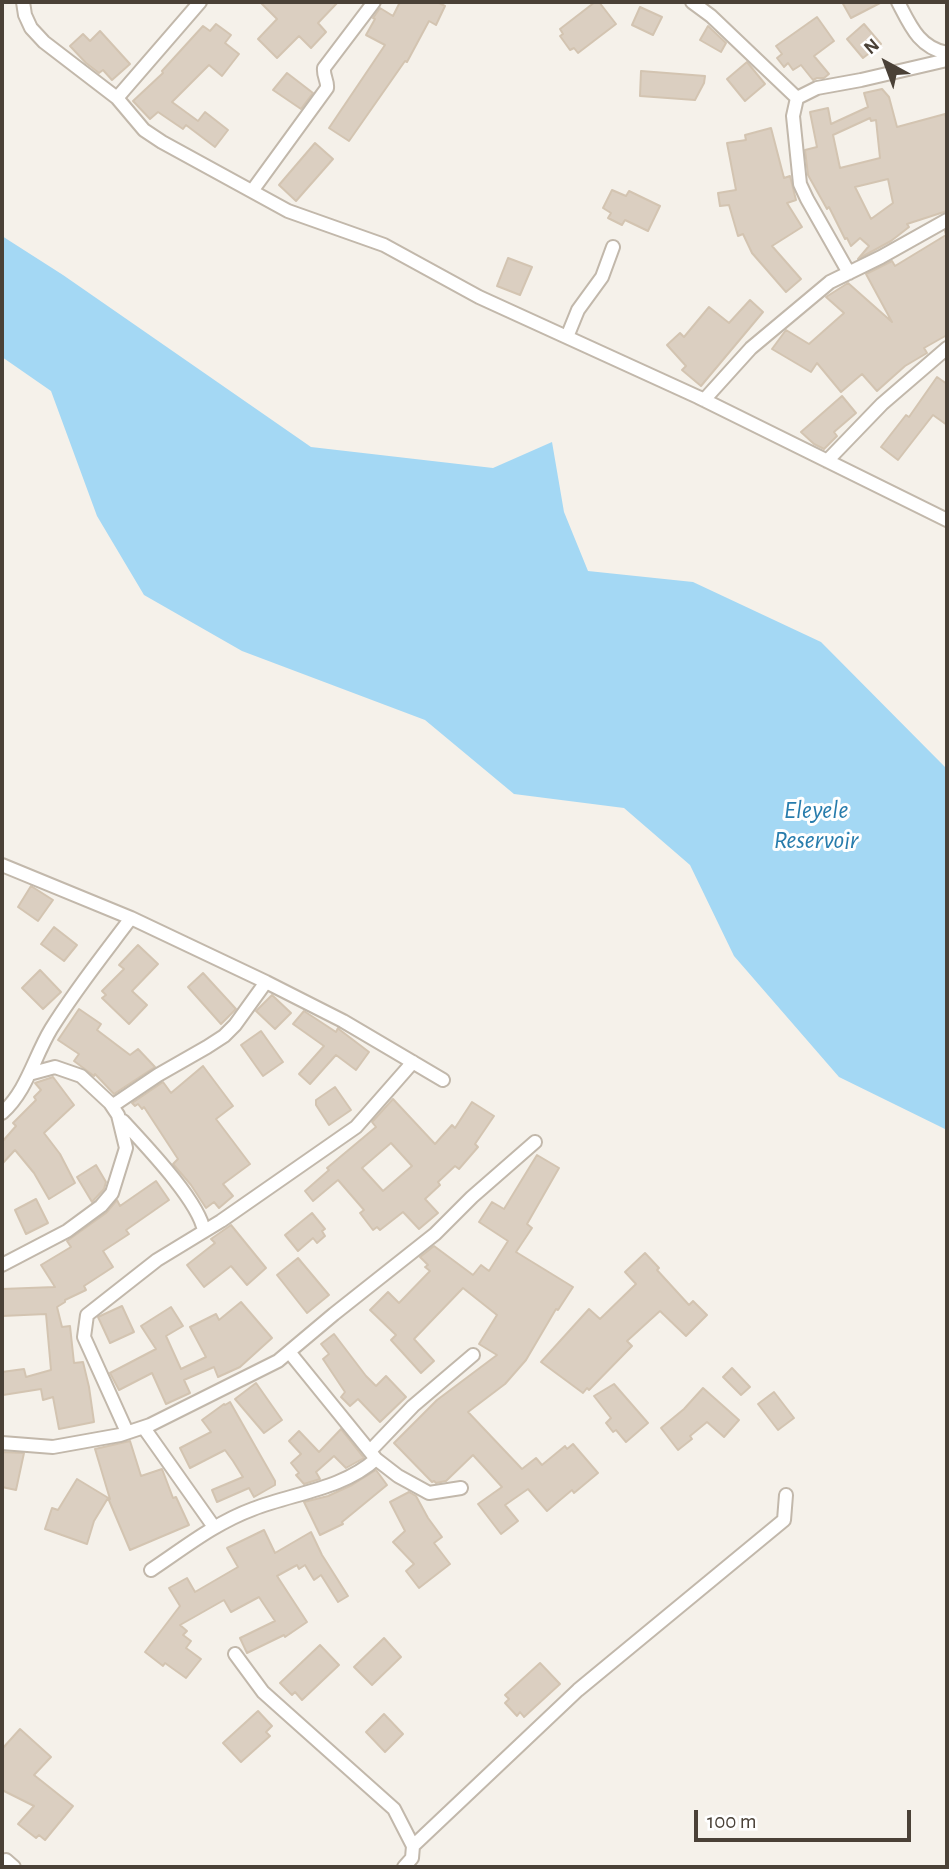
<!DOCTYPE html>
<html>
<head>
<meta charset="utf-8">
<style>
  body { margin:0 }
  #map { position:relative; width:949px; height:1869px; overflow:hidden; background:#f5f1ea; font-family:"Alegreya Sans",sans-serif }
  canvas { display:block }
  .frame { position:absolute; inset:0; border:4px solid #4a4137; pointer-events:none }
  .north { position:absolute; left:851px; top:28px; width:70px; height:70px; -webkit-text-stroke:5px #fff; paint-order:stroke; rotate:319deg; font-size:19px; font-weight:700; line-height:28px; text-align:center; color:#4a4137 }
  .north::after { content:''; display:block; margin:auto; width:24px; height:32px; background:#4a4137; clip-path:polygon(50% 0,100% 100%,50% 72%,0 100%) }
  .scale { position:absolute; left:694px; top:1810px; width:217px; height:32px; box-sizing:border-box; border:4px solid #4a4137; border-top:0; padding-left:9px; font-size:21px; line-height:24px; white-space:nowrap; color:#4a4137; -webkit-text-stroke:5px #fff; paint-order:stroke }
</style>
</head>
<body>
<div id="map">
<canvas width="949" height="1869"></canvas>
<div class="frame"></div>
<div class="north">N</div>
<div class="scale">100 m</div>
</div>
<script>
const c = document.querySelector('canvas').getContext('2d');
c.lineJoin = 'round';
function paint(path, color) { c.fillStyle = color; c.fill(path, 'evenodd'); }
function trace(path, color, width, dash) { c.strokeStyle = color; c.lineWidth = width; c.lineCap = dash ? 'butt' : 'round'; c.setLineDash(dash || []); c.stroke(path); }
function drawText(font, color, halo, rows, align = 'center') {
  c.font = font + ' "Alegreya Sans",sans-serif'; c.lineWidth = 6; c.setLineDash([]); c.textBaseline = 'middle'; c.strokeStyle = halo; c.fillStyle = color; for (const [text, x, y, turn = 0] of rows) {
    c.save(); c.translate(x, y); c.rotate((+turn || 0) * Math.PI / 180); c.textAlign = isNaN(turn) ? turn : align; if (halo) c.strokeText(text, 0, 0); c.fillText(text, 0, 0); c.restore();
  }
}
paint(new Path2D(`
  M2 236 63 275 311 447 493 468 552 442 564 512 588 571 693 582 821 642 947 769V1130L839 1077 734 956 690 865 624 808 514 794 425 720 242 651 144 595 97 516 51 391 2 357Z`), '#a4d8f4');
const building = new Path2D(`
  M260 2H338L318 23 326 32 311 48 299 36 277 58 258 39 277 19Z
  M400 2H437L445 6 436 25 429 21 407 62 405 61 349 141 329 128 385 45 366 35 375 19 373 18 380 8 393 16Z
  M595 2H599L616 24 578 53 574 48 570 50 560 36 563 34 560 29Z
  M842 2H882L851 18Z
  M640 7 662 17 653 35 632 25Z
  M817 17 834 41 814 56 829 74 824 78H817L813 80 801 65 793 70 788 63 784 67 777 58 782 54 776 46Z
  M216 24 231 35 225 43 239 54 222 76 209 65 172 102 198 121 205 112 228 130 215 147 186 125 183 129 158 112 150 119 133 101 163 73 162 71 203 26 210 31Z
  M864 24 881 44 863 58 847 39Z
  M708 26 726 43 721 52 700 40Z
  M100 31 130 64 112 80 103 70 99 73 86 63 70 46 83 34 90 41Z
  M747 62 765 84 745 101 727 79Z
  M641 71 705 76 704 83 695 100 640 96Z
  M287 73 313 93 301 109 273 90Z
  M882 89 889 97 897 127 945 114 947 122V211L907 224 909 227 891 241 858 259 869 246 860 238 851 246 847 238 845 239 829 207 827 209 808 175 805 150 817 147 810 112 828 108 831 124 868 107 864 93ZM870 118 871 121 876 120 880 158 840 168 833 135ZM888 179 893 203 871 219 855 187Z
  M771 128 784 178 790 176 796 200 787 203 802 227 772 246 801 279 786 292 752 253 743 234 738 236 729 205 720 206 718 193 736 190 727 143 746 140 745 135Z
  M315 143 333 159 296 201 279 185Z
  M612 190 626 196 629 191 660 206 648 231 625 220 622 225 608 218 611 213 603 208Z
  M947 230V335L924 348 927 353 905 366 877 391 862 374 841 392 817 363 811 372 772 349 786 330 809 344 844 313 826 297 848 283 892 322 866 274 892 261 895 266 946 235 945 231Z
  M508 258 532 267 520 295 497 286Z
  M750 300 763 312 701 386 682 370 686 366 667 345 680 333 684 337 709 307 729 323Z
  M937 377 947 384V425L933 415 898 460 881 447 906 415 909 417Z
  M842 396 856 413 834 432 837 436 824 449 814 444 801 432Z
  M31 886 53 900 38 921 18 907Z
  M54 927 77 945 64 961 41 944Z
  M138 945 158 964 132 991 147 1005 129 1024 102 998 106 995 102 991 124 969 119 965Z
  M40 970 61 992 43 1009 22 988Z
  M203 973 236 1009 221 1024 188 987Z
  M272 995 291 1013 275 1029 256 1011Z
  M79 1009 101 1024 97 1030 130 1055 138 1049 155 1067 114 1094 95 1074 94 1076 74 1061 79 1054 58 1040Z
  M304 1011 336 1032 338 1028 340 1030 369 1052 356 1070 336 1055 310 1084 299 1074 324 1046 293 1024Z
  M261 1031 283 1062 263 1076 241 1045Z
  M203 1066 233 1106 216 1119 250 1164 223 1184 233 1196 219 1208 214 1202 206 1208 191 1185 173 1164 178 1159 144 1107 142 1109 138 1104 135 1106 132 1103 163 1082 171 1093Z
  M53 1077 74 1105 44 1133 60 1154 75 1183 49 1199 34 1173 15 1150 2 1164V1142L16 1126 13 1123 36 1100 34 1097 41 1090 35 1083Z
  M335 1087 351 1110 329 1125 316 1105V1100Z
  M393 1099 435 1144 452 1125 455 1128 472 1102 494 1116 475 1144 478 1147 459 1169 455 1166 438 1182 440 1185 425 1199 438 1213 419 1229 403 1212 380 1230 377 1227 373 1230 360 1213 364 1210 338 1180 313 1201 305 1191 329 1170 327 1168 376 1127 372 1122ZM391 1143 412 1166 383 1191 362 1168Z
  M537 1155 559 1168 527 1224 532 1228 516 1252 573 1287 558 1310 556 1309 526 1360 505 1384 468 1412 522 1469 536 1458 542 1465 565 1446 567 1449 573 1444 598 1473 574 1493 572 1490 547 1511 528 1489 505 1505 518 1521 501 1534 478 1504 502 1487 473 1455 446 1481 436 1483 434 1481 432 1482 394 1443 437 1400 497 1355 479 1344 497 1315 463 1288 414 1339 434 1361 421 1373 391 1340 396 1335 370 1310 388 1292 399 1303 430 1271 425 1267 428 1265 420 1257 434 1246 473 1275 481 1265 489 1271 508 1241 479 1222 492 1202 504 1209Z
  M96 1165 106 1182 104 1189 92 1202 77 1177Z
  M156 1181 169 1200 126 1230 129 1234 103 1251 113 1267 84 1286 86 1290 65 1300V1302L57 1307 62 1327 70 1326 74 1363 83 1362 89 1387 94 1422 59 1429 53 1397 43 1400 41 1389 3 1395 2 1372 24 1369 26 1377 51 1370 46 1314 2 1316V1289L55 1287 41 1265 71 1247 67 1241 106 1213 117 1200 120 1206Z
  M36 1199 48 1223 26 1234 15 1210Z
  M312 1213 325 1229 322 1231 325 1236 317 1243 313 1238 298 1251 285 1235Z
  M231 1225 266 1268 247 1285 231 1266 204 1287 187 1265 215 1243 211 1239Z
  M645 1253 659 1268 657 1270 689 1305 693 1301 707 1315 686 1336 660 1311 627 1341 632 1346 589 1390 587 1388 583 1393 541 1362 589 1309 600 1319 636 1284 625 1272Z
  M298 1258 329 1295 307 1313 277 1275Z
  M241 1302 272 1338 240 1367 218 1377 214 1367 184 1380 190 1393 166 1404 152 1373 119 1390 110 1373 156 1349 141 1326 171 1307 183 1326 166 1336 181 1369 206 1357 190 1327 216 1314 219 1320Z
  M122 1306 134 1332 110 1343 98 1317Z
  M334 1334 366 1376 376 1386 386 1376 406 1397 380 1422 358 1399 350 1406 341 1397 345 1392 323 1359 329 1354 321 1344Z
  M732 1368 750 1387 741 1395 723 1377Z
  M256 1383 282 1420 264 1433 235 1399Z
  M614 1384 648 1423 626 1442 616 1430 613 1432 606 1423 611 1418 594 1396Z
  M703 1388 739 1420 724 1437 707 1422 690 1436 692 1439 678 1450 661 1428 684 1409Z
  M774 1392 794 1418 778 1430 758 1404Z
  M230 1402 275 1481V1485L254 1497 249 1488 217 1502 212 1490 243 1477 233 1461 225 1450 190 1468 180 1448 211 1432 202 1420 224 1404 225 1405Z
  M341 1429 364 1458 346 1468 334 1456 316 1472 320 1479 304 1484 296 1475 299 1473 291 1463 301 1454 289 1441 299 1431 319 1452Z
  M130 1441 141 1476 162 1469 173 1498 176 1497 189 1525 130 1550 108 1498 94 1521 87 1544 45 1529 52 1508 58 1510 77 1479 110 1499 95 1449Z
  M2 1452 24 1453 16 1490 2 1487Z
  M376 1470 387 1485 342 1522 343 1524 320 1535 304 1502 328 1496 352 1485Z
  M409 1492 416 1496 428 1518 442 1537 434 1543 450 1564 419 1588 406 1571 414 1564 393 1542 405 1531 390 1502Z
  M264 1530 275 1553 311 1532 322 1555 348 1596 338 1602 321 1575 314 1580 305 1565 299 1569 297 1565 277 1576 307 1622 285 1637 284 1635 247 1653 240 1638 275 1621 259 1597 231 1612 224 1600 180 1625 187 1631 183 1635 191 1641 186 1648 201 1659 186 1678 165 1663 163 1666 145 1652 180 1606 169 1588 187 1578 195 1592 238 1567 227 1548Z
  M384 1638 401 1657 372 1685 354 1667Z
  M320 1645 339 1665 302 1700 295 1692 292 1695 280 1683Z
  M540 1663 560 1684 524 1717 520 1712 517 1716 505 1703 509 1699 505 1695Z
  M258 1711 272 1726 266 1732 270 1736 241 1762 223 1743Z
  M384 1714 403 1734 385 1752 366 1732Z
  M20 1729 51 1757 34 1775 73 1806 45 1840 39 1835 36 1838 18 1824 34 1806 2 1790V1749Z`);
paint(building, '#dbcfc1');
trace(building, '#d3c4b1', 2);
const minor = new Path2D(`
  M23 2 25 15 31 28 44 42 117 98 144 130 162 142 288 211 384 245 479 297 698 397 947 520
  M692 2 711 16 797 98
  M898 2C910 25 919 48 947 53
  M117 98 200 2
  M252 191 327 88C328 81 323 76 324 68L374 2
  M849 273 807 199 800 184 793 116 797 98 817 88 861 80 947 60
  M567 337 578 310 602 277 613 247
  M704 400 751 348 830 282 881 257 947 220
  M827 461 882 404 947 348
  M2 865 131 918 266 982 343 1021 443 1080
  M112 1106 158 1075 207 1047 224 1036 235 1025 266 982
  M2 1113C27 1091 34 1057 51 1029 75 990 104 954 131 918
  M123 1121C145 1145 199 1201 204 1231
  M2 1265 67 1231 101 1206 112 1193 126 1148 118 1115 110 1103 81 1076 55 1067 29 1074
  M290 1353 376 1459 398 1476 429 1493 461 1488
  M144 1428 214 1527
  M127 1432 84 1337 87 1315 157 1260 221 1221 356 1127 413 1062
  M2 1443 53 1447 120 1435 150 1425 278 1361 334 1314 435 1234 472 1197 535 1142
  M370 1451 413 1406 473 1355
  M151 1570C184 1548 215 1523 253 1509 294 1493 343 1489 376 1459
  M235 1654 263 1692 394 1809 413 1846 412 1858 404 1867
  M413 1846 578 1690 784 1520 786 1495
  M2 1861 6 1860 14 1867`);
trace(minor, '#c2b8ab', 16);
trace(minor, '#fff', 12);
drawText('italic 26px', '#277cac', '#fff', [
  ["Eleyele",816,810],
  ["Reservoir",816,840]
]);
</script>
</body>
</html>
